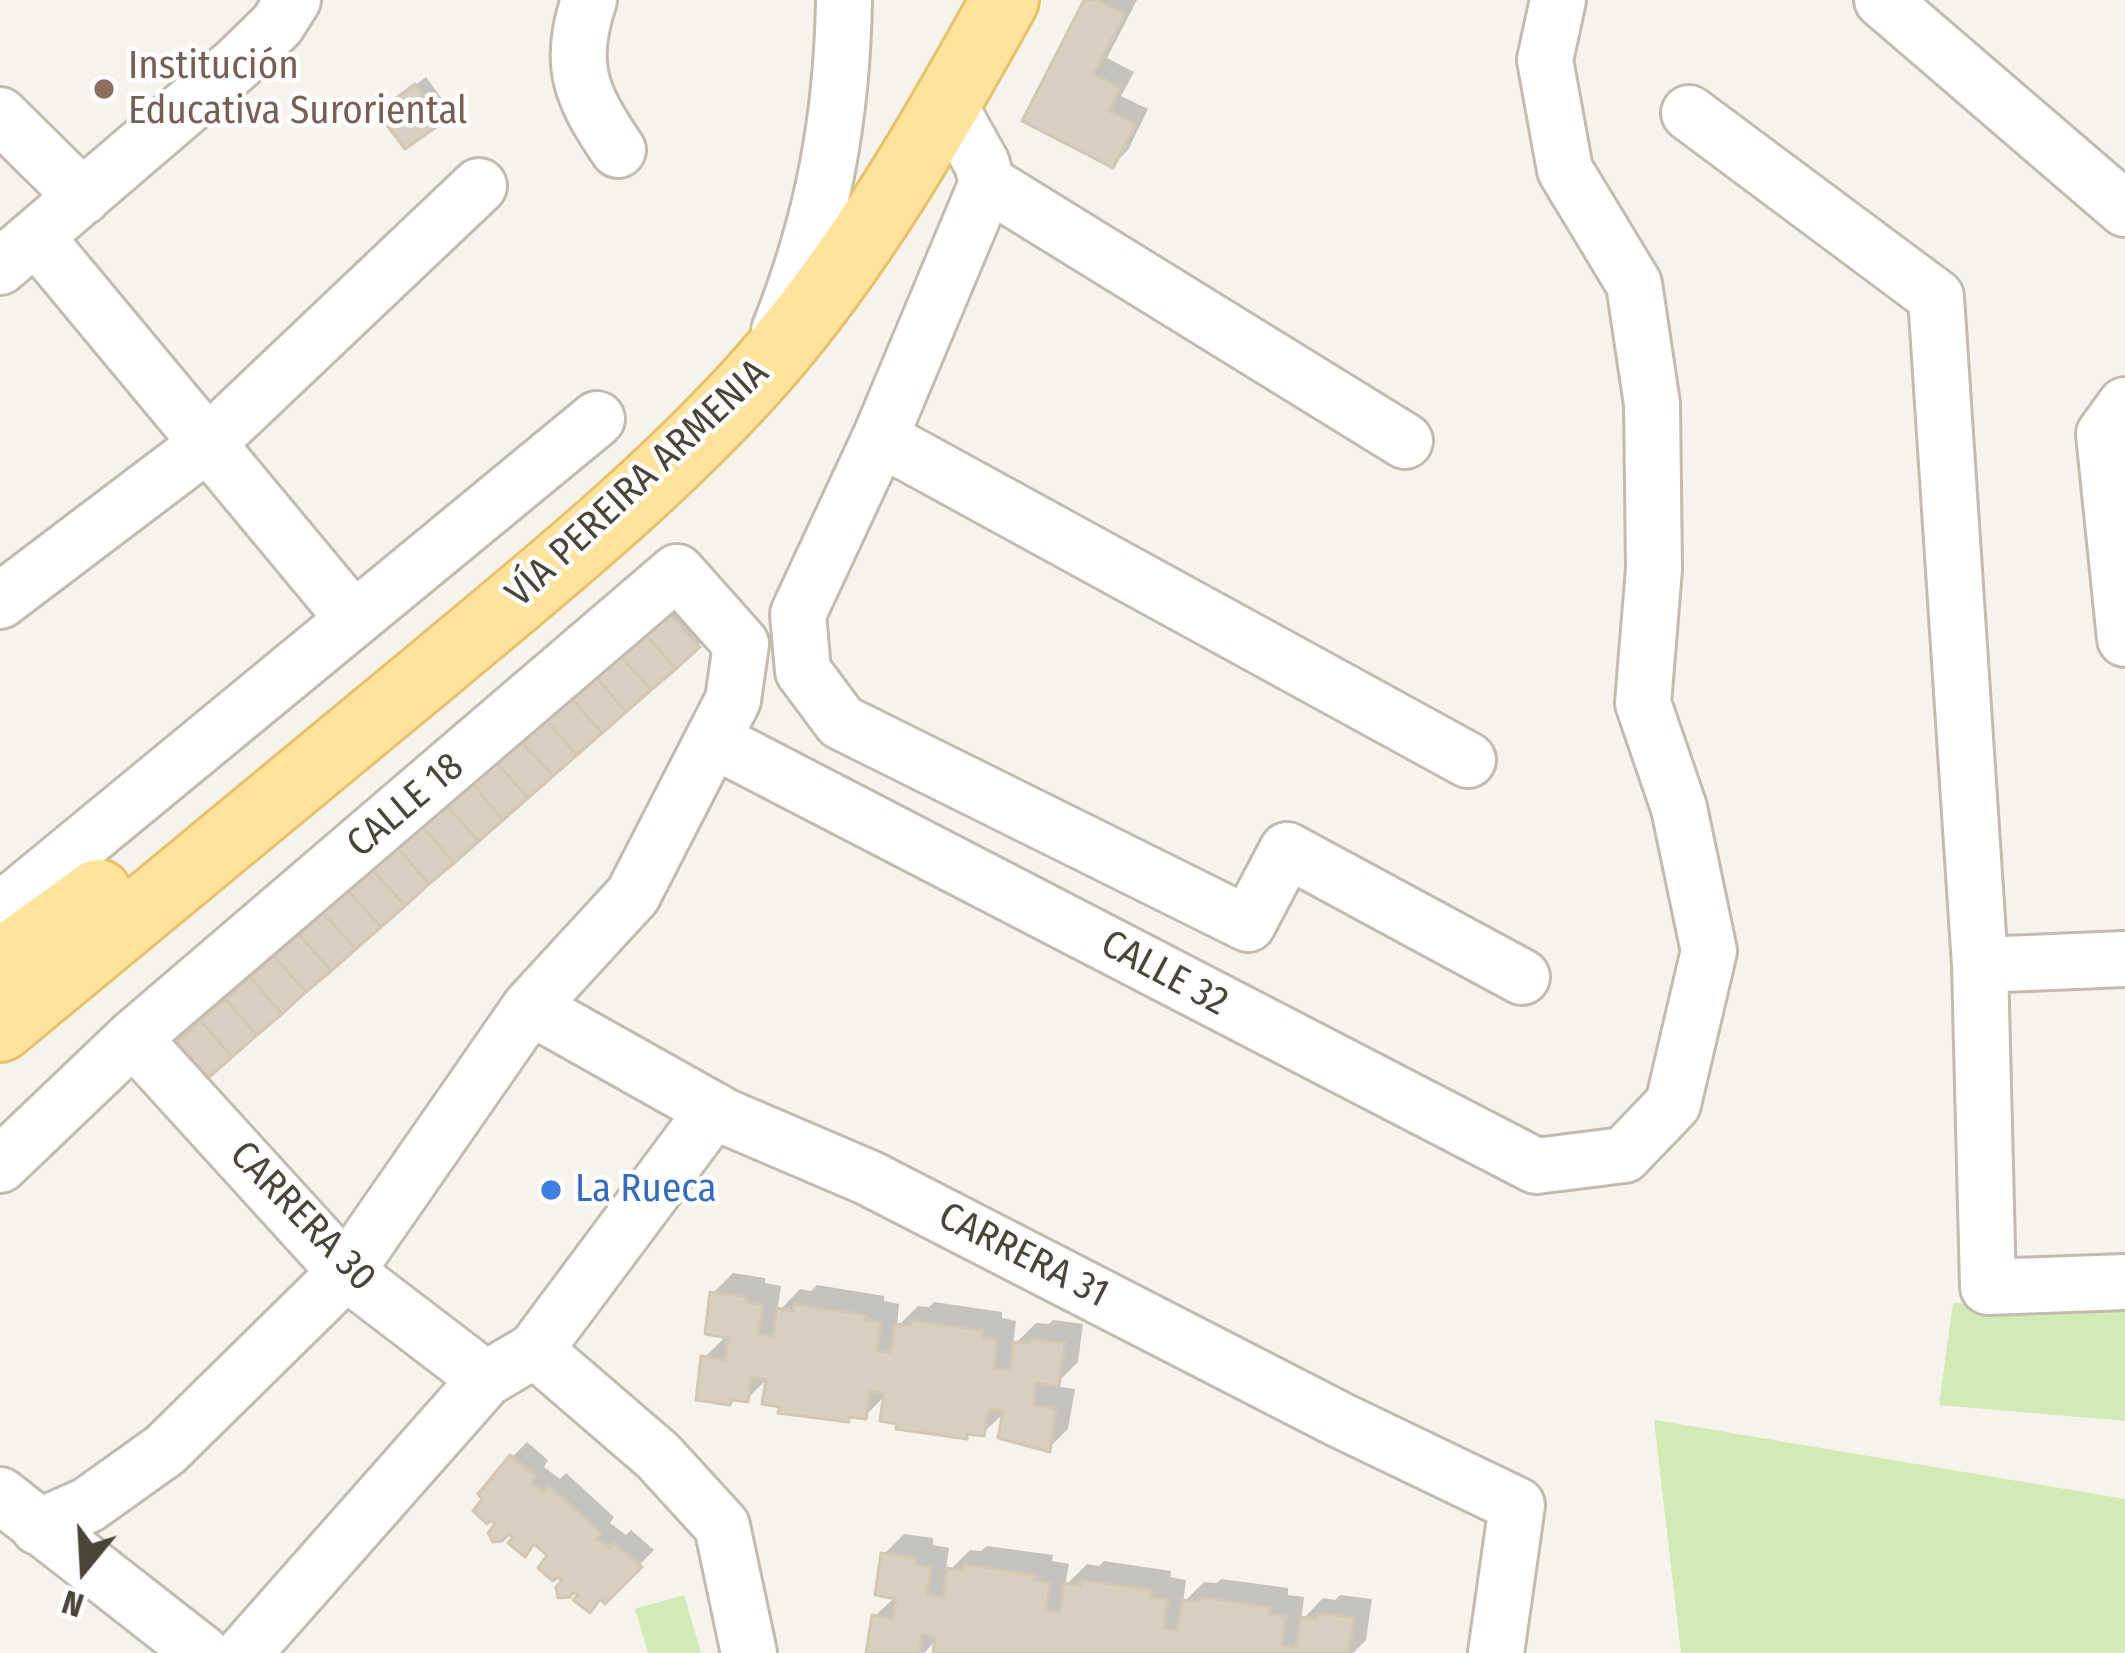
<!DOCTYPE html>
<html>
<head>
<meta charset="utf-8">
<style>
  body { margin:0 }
  #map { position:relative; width:2125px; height:1653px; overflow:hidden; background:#f6f3ec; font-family:"Fira Sans Condensed",sans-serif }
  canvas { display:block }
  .north { position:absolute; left:24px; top:1509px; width:120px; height:120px; -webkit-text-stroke:9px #fff; paint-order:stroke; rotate:198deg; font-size:33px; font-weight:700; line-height:48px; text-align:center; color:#4b4439 }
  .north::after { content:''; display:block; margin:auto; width:42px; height:54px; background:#4b4439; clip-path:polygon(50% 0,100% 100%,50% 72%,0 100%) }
</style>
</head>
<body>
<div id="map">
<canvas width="2125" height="1653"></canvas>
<div class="north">N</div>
</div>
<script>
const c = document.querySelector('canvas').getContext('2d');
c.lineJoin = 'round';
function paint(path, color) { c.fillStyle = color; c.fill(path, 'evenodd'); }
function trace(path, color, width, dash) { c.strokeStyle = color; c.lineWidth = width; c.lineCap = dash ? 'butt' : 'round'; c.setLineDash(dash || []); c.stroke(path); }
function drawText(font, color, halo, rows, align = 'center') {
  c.font = font + ' "Fira Sans Condensed",sans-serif'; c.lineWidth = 9; c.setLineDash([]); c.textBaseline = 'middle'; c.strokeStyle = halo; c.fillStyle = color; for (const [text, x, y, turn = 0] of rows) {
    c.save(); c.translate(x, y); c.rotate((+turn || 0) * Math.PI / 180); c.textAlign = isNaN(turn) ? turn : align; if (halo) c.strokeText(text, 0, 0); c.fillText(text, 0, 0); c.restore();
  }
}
paint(new Path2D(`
  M1953 1303 2125 1310V1421L1939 1405Z
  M1654 1420 2125 1499V1653H1681Z
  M684 1595 701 1653H648L635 1609Z`), '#d2eab5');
paint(new Path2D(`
  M1088 0H1137L1107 58 1134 72 1121 96 1148 109 1128 150 1113 165 1026 120Z
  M426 77 450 110 441 119 391 103Z
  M680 604 707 636 698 645 208 1074Z
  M733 1273 765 1278V1283L781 1286 777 1313 800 1289 811 1291 817 1285 884 1296V1301L899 1304 897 1327 918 1306 929 1307 934 1302 1002 1312V1318L1016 1321 1013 1346 1036 1323 1049 1324 1053 1320 1083 1324 1078 1362 1054 1386 1075 1389 1068 1429 1049 1448 1007 1410 983 1433 971 1431 966 1436 886 1395 865 1416 852 1415 848 1419 769 1377 747 1399 704 1358 727 1335 713 1293Z
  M527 1442 548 1460 544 1467 560 1479 566 1473 614 1517 610 1523 626 1535 631 1530 654 1550 605 1600 602 1597 590 1609 552 1554 499 1524 512 1457Z
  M904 1534 933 1538V1545L949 1548 945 1575 970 1550 981 1551 987 1546 1053 1555 1052 1561 1069 1564 1065 1586 1087 1564 1099 1566 1104 1561 1171 1571 1170 1577 1186 1580 1183 1603 1204 1582 1217 1583 1221 1579 1288 1588V1595L1304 1597 1301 1621 1323 1598 1335 1600 1340 1595 1372 1599 1366 1640 1353 1653H936L938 1638 924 1653H869L874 1617 896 1596 884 1554Z`), '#0003');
const building = new Path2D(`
  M1084 0H1097L1125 14 1094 74 1121 88 1109 111 1136 124 1113 168 1022 121Z
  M415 84 443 122 405 149 377 112Z
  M668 611 700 647 676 669 643 632Z
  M643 632 676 669 651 690 619 654Z
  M619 654 651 690 626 712 595 676Z
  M595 676 626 712 602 733 570 697Z
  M570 697 602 733 577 755 545 719Z
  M545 719 577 755 553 776 520 740Z
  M520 740 553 776 528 798 496 762Z
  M496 762 528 798 503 820 472 783Z
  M472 783 503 820 479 841 446 805Z
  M446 805 479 841 454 863 422 826Z
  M422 826 454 863 429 884 398 848Z
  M398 848 429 884 405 906 373 870Z
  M373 870 405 906 381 927 348 891Z
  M348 891 381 927 356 949 323 913Z
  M323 913 356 949 331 971 299 934Z
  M299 934 331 971 306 992 274 956Z
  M274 956 306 992 282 1014 250 977Z
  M250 977 282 1014 257 1035 225 999Z
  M225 999 257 1035 232 1057 201 1021Z
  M201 1021 232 1057 208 1078 176 1042Z
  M710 1292 747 1297 746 1302 763 1305 758 1334 773 1336 777 1308 794 1311V1304L866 1315 865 1320 880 1323 878 1351 891 1352 895 1324 911 1325V1320L983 1331V1338L998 1340 994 1369H1010L1013 1342 1030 1343V1338L1065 1343 1059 1386 1036 1383 1034 1405 1056 1409 1050 1452 998 1438 1003 1411 989 1409 984 1436 967 1434V1439L896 1429 897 1424 880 1421 884 1393 871 1391 866 1419 849 1417V1422L778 1413 780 1407 762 1404 766 1379 752 1378 748 1402 732 1400 730 1405 696 1400 701 1356 725 1360 728 1338 705 1334Z
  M510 1455 536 1476 531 1483 544 1492 549 1486 602 1533 597 1539 610 1548 614 1543 642 1567 605 1604 600 1599 590 1613 573 1600 578 1595 574 1592 570 1597 558 1598 556 1587 562 1580 558 1577 553 1581 538 1568 547 1555 534 1544 525 1557 508 1543 513 1538 509 1534 502 1541 493 1542 488 1533 495 1524 491 1520 487 1524 473 1511 482 1499 478 1494Z
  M881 1553 915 1557 914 1564 931 1567 927 1594 943 1597 947 1568 963 1571 964 1564 1034 1575V1580L1050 1583 1046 1610 1060 1612 1064 1583 1081 1586V1580L1152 1590 1151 1597 1168 1599 1164 1628 1177 1630 1182 1600 1198 1602 1199 1597 1270 1607 1269 1614 1286 1616 1282 1645 1296 1647 1300 1617 1316 1619 1318 1613 1354 1618 1349 1653H933L935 1637 922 1635 920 1653H866L872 1615 893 1619 896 1599 875 1595Z`);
paint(building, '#d8cfc1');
trace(building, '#d3c7b4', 3);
const minor = new Path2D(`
  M589 0C567 65 581 96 618 150
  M1882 0 2125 209
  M948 103 982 164 987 183 1405 441
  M1689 113 1936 297 1980 965 1988 1287 2125 1282
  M0 115 83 197
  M987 183 880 438 798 614 803 671 841 722 1248 924 1287 850 1522 977
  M36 237 352 617
  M0 267 238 63 277 25 293 0
  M779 331C823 221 842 118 844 0
  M2125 405 2104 434 2125 639
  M880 438 1468 760
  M0 601 206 445 479 186
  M713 740 1536 1166 1624 1155 1673 1104 1709 951 1679 808 1643 703 1654 569 1652 404 1634 284 1565 170 1545 60 1558 0
  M0 911 597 419
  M1980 965 2125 959
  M530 1007 724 1116 869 1178 1340 1420 1517 1505 1496 1653
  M133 1038 346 1272 486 1379
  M0 1165 133 1038 677 572 741 644 733 700 633 895 530 1007 346 1272 165 1450 88 1505 38 1527
  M535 1350 658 1456 722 1526 749 1653
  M0 1495 202 1653
  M244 1653 486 1379 535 1350 714 1110`);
const major = new Path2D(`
  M0 964 98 893
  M0 1028C147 907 294 786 440 664 551 571 665 479 761 371 859 260 934 128 1005 0`);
trace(minor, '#c2bbae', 60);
trace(major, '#e6c16a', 72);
trace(minor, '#fff', 54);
trace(major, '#ffe39c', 66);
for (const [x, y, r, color] of [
  [104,89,12,"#8d6e63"],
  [551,1190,12,"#3f7fe0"]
]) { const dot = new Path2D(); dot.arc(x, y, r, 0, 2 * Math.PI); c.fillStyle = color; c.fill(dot); trace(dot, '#fff', 4.5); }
drawText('39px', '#785e54', '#fff', [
  ["Institución",128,67],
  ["Educativa Suroriental",128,112]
], 'left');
drawText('39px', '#4b4439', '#fff', [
  ["VÍA PEREIRA ARMENIA",638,484,-43],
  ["CALLE 18",406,806,-40],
  ["CALLE 32",1164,974,28],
  ["CARRERA 30",302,1217,46],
  ["CARRERA 31",1023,1256,27]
]);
drawText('39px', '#366cbe', '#fff', [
  ["La Rueca",575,1190]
], 'left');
</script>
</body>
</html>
